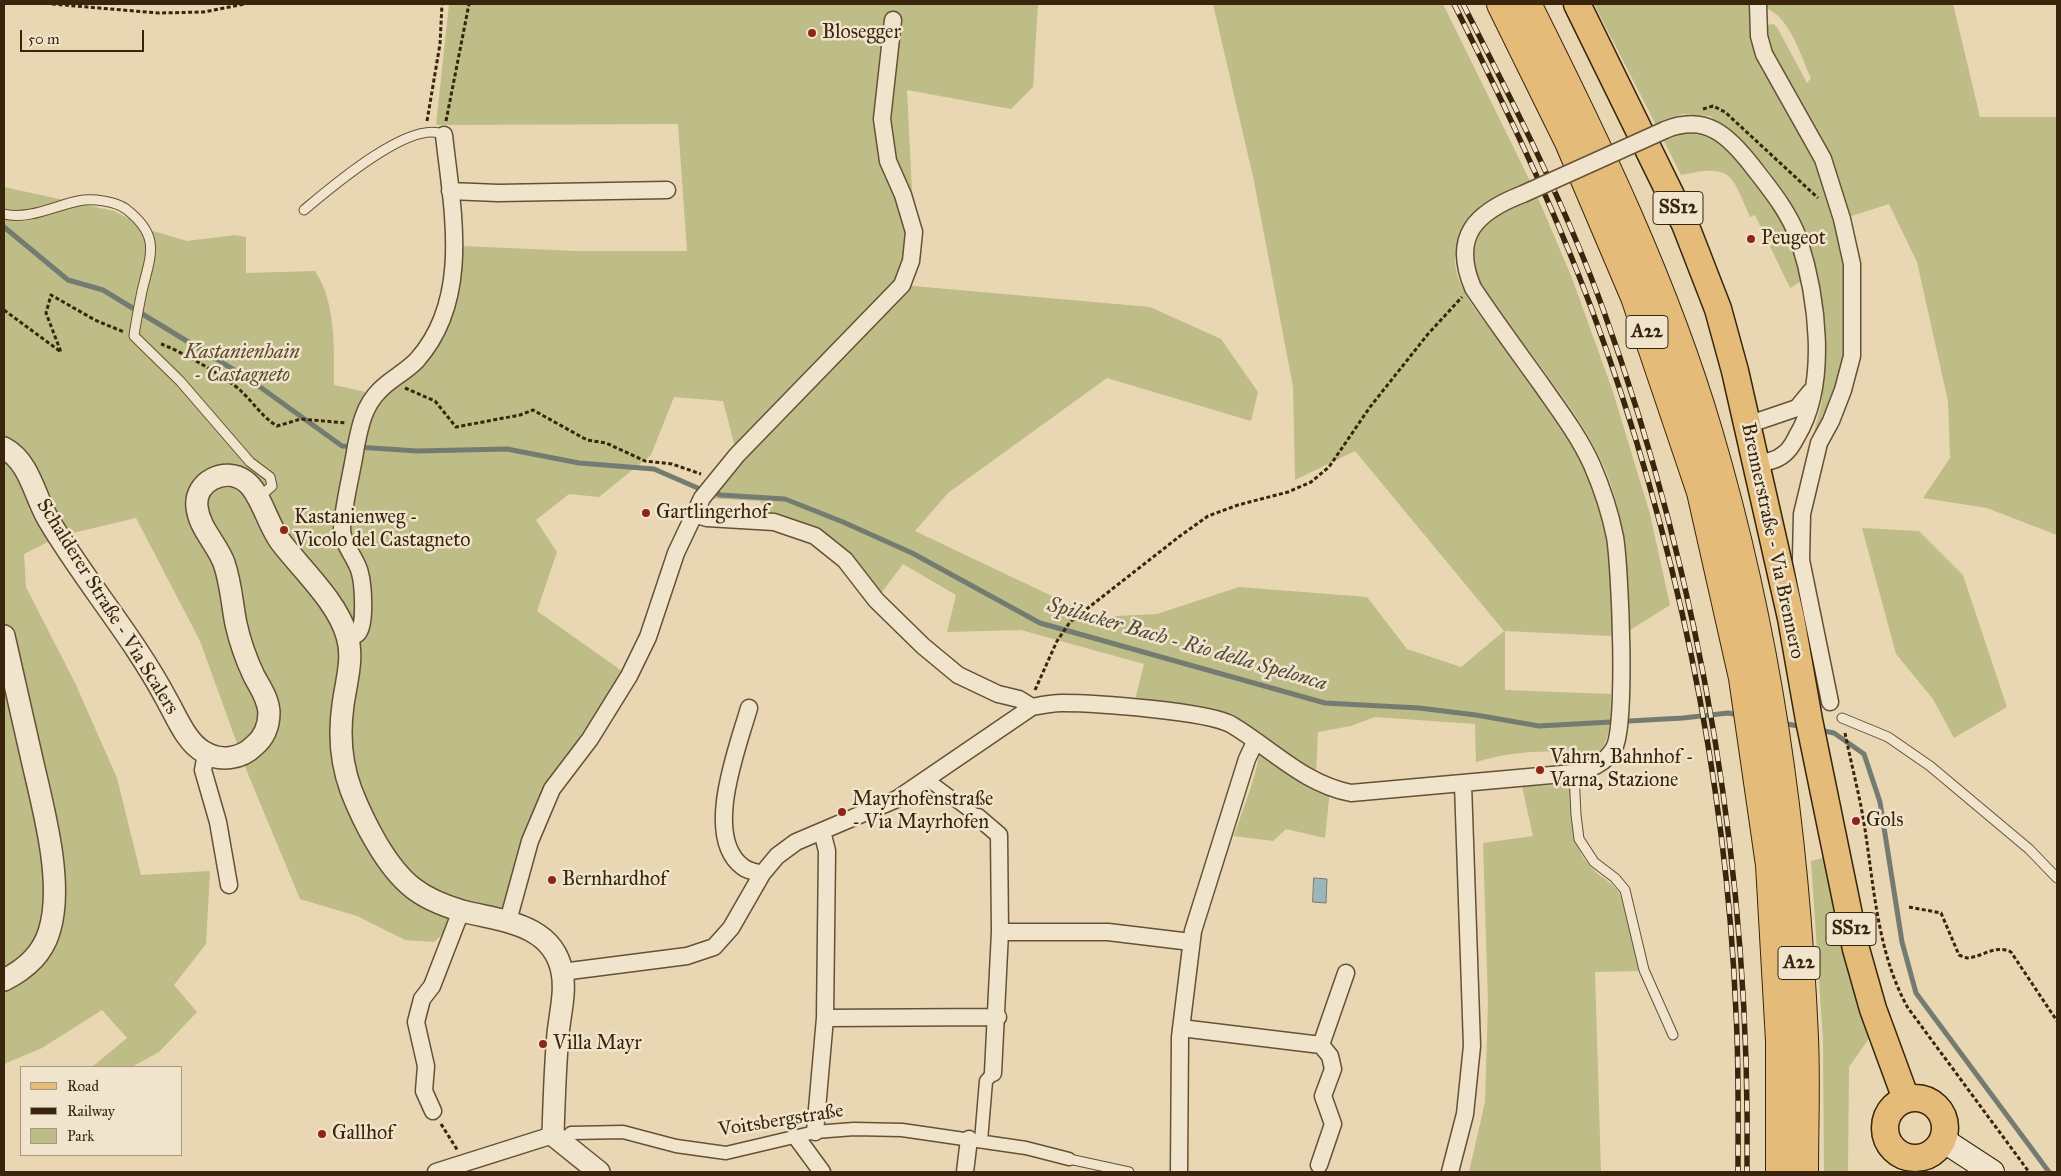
<!DOCTYPE html>
<html>
<head>
<meta charset="utf-8">
<style>
  body { margin:0 }
  #map { position:relative; width:2061px; height:1176px; overflow:hidden; background:#e9d6b2; font-family:"IM FELL Great Primer",serif }
  canvas { display:block }
  .frame { position:absolute; inset:0; border:5px solid #39250b; pointer-events:none }
  .legend { position:absolute; left:20px; top:1066px; width:162px; height:90px; box-sizing:border-box; background:#f1e4cd; border:1px solid #a7987f; margin:0; padding:6px 9px; list-style:none; font-size:15px; color:#39250b }
  .legend li { display:flex; align-items:center; gap:10px; height:25px }
  .legend b { width:25px; border:1px solid #a7987f }
  .scale { position:absolute; left:20px; top:30px; width:124px; height:22px; box-sizing:border-box; border:2px solid #39250b; border-top:0; padding-left:6px; font-size:15px; line-height:18px; white-space:nowrap; color:#39250b; -webkit-text-stroke:4px #f1e4cd; paint-order:stroke }
</style>
</head>
<body>
<div id="map">
<canvas width="2061" height="1176"></canvas>
<div class="frame"></div>
<ul class="legend">
<li><b style="height:6px;background:#e4bb79"></b>Road</li>
<li><b style="height:6px;background:#39250b"></b>Railway</li>
<li><b style="height:14px;background:#bebc87"></b>Park</li>
</ul>
<div class="scale">50 m</div>
</div>
<script>
const c = document.querySelector('canvas').getContext('2d');
c.lineJoin = 'round';
function paint(path, color) { c.fillStyle = color; c.fill(path, 'evenodd'); }
function trace(path, color, width, dash) { c.strokeStyle = color; c.lineWidth = width; c.lineCap = dash ? 'butt' : 'round'; c.setLineDash(dash || []); c.stroke(path); }
function drawText(font, color, halo, rows, align = 'center') {
  c.font = font + ' "IM FELL Great Primer",serif'; c.lineWidth = 5; c.setLineDash([]); c.textBaseline = 'middle'; c.strokeStyle = halo; c.fillStyle = color; for (const [text, x, y, turn = 0] of rows) {
    c.save(); c.translate(x, y); c.rotate((+turn || 0) * Math.PI / 180); c.textAlign = isNaN(turn) ? turn : align; if (halo) c.strokeText(text, 0, 0); c.fillText(text, 0, 0); c.restore();
  }
}
paint(new Path2D(`
  M449 4H1038L1033 87 1011 109 907 90 914 232 902 285 1150 307 1221 339 1258 392 1251 421 1107 378 948 493 915 531 1096 617 1157 614 1239 587 1367 597 1407 649 1461 667 1504 631 1355 451 1295 480 1293 387 1254 181 1213 4H1443L1530 181C1512 189 1492 197 1478 211 1469 219 1455 250 1455 262 1457 290 1479 314 1495 335 1521 370 1552 404 1573 442 1608 504 1613 567 1612 636L1505 631V690L1611 694C1610 716 1613 738 1596 755 1557 749 1514 750 1476 762L1475 724 1375 717 1351 726 1318 732 1316 773 1330 790 1325 838 1286 829 1273 841 1234 836C1240 817 1263 760 1259 744 1248 704 1168 705 1135 700L1144 664 1021 630 947 632 956 595 903 564 876 600 846 560 774 522 760 501 702 498 737 455 723 401 674 397 651 455 599 497 569 494 536 520 557 552 537 611 629 676 552 789 508 921 461 911 445 932 434 942 405 940 357 916 300 899 248 774 200 641 136 518 60 536 24 554 26 587 76 685 117 778 141 875 210 871 206 944 174 985 197 1012 159 1052 132 1067H92L127 1038 102 1010 42 1048 4 1064V187L114 211 153 231 187 241 235 235 246 237V273L315 271C336 302 334 348 334 385L379 395 420 364 462 246 575 251H687L678 124 436 125Z
  M1594 4H1752L1765 25 1774 24 1778 29 1807 83 1811 78C1800 55 1790 15 1763 7V4H1953L1980 117H2057V535L1987 508 1923 498 1950 458 1948 401 1917 262 1889 204 1842 219 1853 332 1819 443 1814 433 1822 401 1823 339 1787 200 1769 171 1745 144 1710 116 1682 114 1656 125Z
  M1685 133 1707 136 1719 141 1734 152 1780 206 1805 279 1790 288 1755 215 1750 217C1731 173 1732 164 1681 175L1664 141Z
  M1538 198 1572 278 1613 392 1650 514 1670 605 1630 630C1628 568 1626 510 1598 454 1581 420 1557 389 1535 359 1515 333 1476 294 1474 261 1471 222 1508 208 1538 198Z
  M1862 528 1919 531 1963 575 2007 707 1954 738 1933 699 1896 654Z
  M1568 785 1571 788C1570 819 1571 851 1597 873 1605 880 1613 883 1619 893 1627 908 1635 952 1639 971L1595 972 1601 1172H1469L1485 1102 1488 1003 1483 843 1533 836 1522 786Z
  M1827 857 1844 958 1872 1034 1849 1067 1848 1172H1824L1823 1040 1811 861Z`), '#bebc87');
const water = new Path2D(`
  M1314 878 1327 879 1326 903 1313 902Z`);
paint(water, '#9cb6b7');
trace(water, '#747c72', 1);
trace(new Path2D(`
  M4 227 68 280 103 290 249 379 342 446 417 451 507 449 579 463 654 469 700 489 721 495 785 499 843 522 912 553 1040 623 1325 703 1419 708 1476 715 1539 726 1683 718 1728 713 1739 715
  M1782 723 1803 727
  M1819 730 1834 733 1864 754 1880 802 1902 942 1916 993 2049 1172`), '#747c72', 5);
const service = new Path2D(`
  M304 210C329 189 412 117 444 135
  M4 214C28 220 54 206 78 201 92 198 115 201 126 209 161 236 151 254 142 291 139 306 136 321 134 336L180 381 250 462 270 477 272 486 258 498
  M1842 718 1888 737 1930 766 2029 849 2057 878
  M1574 773 1576 815 1579 839 1594 862 1615 878 1625 890 1644 970 1673 1035
  M1069 1159 1129 1172`);
const pedestrian = new Path2D(`
  M928 780 978 817
  M981 1141 986 1081 993 1073
  M562 1142 571 1133 623 1132 676 1146 726 1153 815 1132 854 1129 902 1130 1026 1148 1069 1159`);
const minor = new Path2D(`
  M1758 4 1759 36 1764 54 1823 159 1842 219 1852 264V356L1843 390 1831 421 1819 443 1802 514 1801 560 1830 702
  M1665 130C1706 113 1729 136 1753 167 1771 190 1789 212 1799 240 1817 296 1829 383 1797 436 1794 442 1790 450 1784 454 1776 461 1766 462 1756 463
  M450 191 498 193 667 190
  M1747 425 1797 408 1811 391
  M694 514 707 518 774 522 815 536 845 560 876 600 923 646 958 675 998 694 1019 699 1032 707
  M349 639C352 637 356 635 358 633 366 624 363 584 360 573 357 559 341 543 342 528 344 501 352 473 356 446 360 426 364 406 379 391 390 379 406 372 417 360 472 298 452 209 444 135
  M749 708C738 747 702 837 743 867 748 871 756 872 762 874
  M206 754 203 770 218 822 229 885
  M978 817 999 835 1000 932 993 1073
  M508 921 530 841 552 789 590 739 629 676 648 637 676 553 702 498 737 455 902 285 911 261 914 232 903 195 888 161 882 119 893 20
  M1000 932H1108L1191 942
  M562 972 687 956 714 947 731 928 762 874 777 856 796 842 897 799 1032 707C1042 705 1052 703 1062 703 1093 703 1209 711 1232 725 1272 749 1304 784 1351 793L1574 773C1591 769 1605 764 1614 748 1627 726 1620 567 1615 537 1610 512 1602 488 1592 465 1579 436 1559 410 1541 384 1518 352 1495 321 1473 288 1451 236 1476 212 1523 194
  M825 1018 998 1017
  M1181 1028 1321 1045 1346 973
  M433 1111 424 1091 426 1066 416 1022 422 999 432 986 461 911
  M815 1132 825 1018 827 851 822 831
  M797 1138 822 1172
  M1319 1165 1333 1124 1323 1096 1333 1069 1330 1056 1321 1045
  M436 1172 553 1135
  M965 1172 969 1139
  M1179 1172 1180 1037 1193 931 1247 759 1255 742
  M1450 1172 1465 1114 1472 1046 1463 784`);
const tertiary = new Path2D(`
  M4 448C30 462 34 495 48 519 85 582 134 637 168 702 177 718 187 743 204 752 220 762 241 759 254 746 265 737 269 725 269 712 268 698 260 687 254 676 246 659 240 642 236 624 232 604 231 583 224 563 217 544 199 528 197 507 194 482 225 466 245 481 260 491 267 523 280 541 301 569 337 601 347 636 354 658 346 682 343 705 339 733 341 763 351 790 363 821 386 867 413 888 427 899 445 906 462 911 500 921 553 923 562 972 566 991 560 1014 558 1034 555 1068 554 1101 553 1135L599 1172
  M4 636C13 676 22 716 31 755 42 804 65 883 49 932 42 955 24 970 4 980`);
const secondary = new Path2D(`
  M1943 1140 1992 1172`);
const primary = new Path2D(`
  M1577 4 1685 224 1718 309 1735 371 1791 618 1809 720 1856 949 1873 1009 1906 1099
  M1885 1128a30 30 0 1 1 60 0a30 30 0 1 1-60 0Z`);
const motorway = new Path2D(`
  M1501 4 1569 142 1635 297 1701 492 1743 678 1770 865 1780 1041V1172
  M1527 4C1596 142 1664 282 1708 431 1767 631 1795 829 1804 1038 1806 1083 1804 1128 1804 1172`);
trace(service, '#655135', 11);
trace(pedestrian, '#655135', 15);
trace(minor, '#655135', 19);
trace(tertiary, '#655135', 24);
trace(secondary, '#39250b', 26);
trace(primary, '#39250b', 29);
trace(motorway, '#39250b', 30);
trace(new Path2D(`
  M52 4 158 13 204 12 245 4
  M1703 109 1713 106 1725 112 1818 198
  M427 121 440 44 442 4
  M446 121 469 4
  M4 310 61 352 46 313 51 295 95 320 124 332
  M161 344C181 351 226 377 241 391 254 403 262 417 277 426L301 419 346 423
  M405 388 435 401 456 427 520 415 533 410 587 440 606 443 645 461 672 464 701 474
  M1035 690 1057 641 1070 622 1180 536 1208 516 1238 505 1288 492 1311 482 1329 467 1370 407 1428 334 1462 297
  M1845 733C1851 763 1859 793 1864 823 1874 885 1877 953 1908 1008L2029 1172
  M1909 907 1941 913 1959 955 1967 958C1983 957 1995 944 2011 952L2057 1021
  M441 1124 458 1151`), '#39250b', 3, [4, 2.5]);
trace(service, '#f1e4cd', 9);
trace(pedestrian, '#f1e4cd', 12);
trace(minor, '#f1e4cd', 16);
trace(tertiary, '#f1e4cd', 21);
trace(secondary, '#f1e4cd', 24);
trace(primary, '#e4bb79', 26);
trace(motorway, '#e4bb79', 28);
const rail = new Path2D(`
  M1454 4C1504 104 1553 205 1592 310 1675 534 1726 774 1736 1013 1739 1066 1738 1119 1738 1172
  M1463 4C1513 103 1565 204 1603 309 1703 586 1751 878 1747 1172`);
trace(rail, '#39250b', 5.5);
trace(rail, '#f1e4cd', 4, [11]);
const minorBridge = new Path2D(`
  M1523 194 1665 130`);
trace(minorBridge, '#655135', 19, []);
trace(minorBridge, '#f1e4cd', 16);
for (const [x, y, r, color] of [
  [812,33,5,"#8f2418"],
  [1751,239,5,"#8f2418"],
  [646,513,5,"#8f2418"],
  [284,530,5,"#8f2418"],
  [1540,770,5,"#8f2418"],
  [842,812,5,"#8f2418"],
  [1856,821,5,"#8f2418"],
  [552,880,5,"#8f2418"],
  [543,1044,5,"#8f2418"],
  [322,1134,5,"#8f2418"]
]) { const dot = new Path2D(); dot.arc(x, y, r, 0, 2 * Math.PI); c.fillStyle = color; c.fill(dot); trace(dot, '#f1e4cd', 2); }
for (const [x, y, w] of [
  [1678,208,50],
  [1647,332,42],
  [1851,929,50],
  [1799,963,42]
]) { const box = new Path2D(); box.roundRect(x - w / 2, y - 16.5, w, 33, 4); c.fillStyle = '#f1e4cd'; c.fill(box); trace(box, '#39250b', 1); }
drawText('bold 19px', '#39250b', null, [
  ["SS12",1678,208],
  ["A22",1647,332],
  ["SS12",1851,929],
  ["A22",1799,963]
]);
drawText('20px', '#39250b', '#f1e4cd', [
  ["Blosegger",822,33],
  ["Peugeot",1761,239],
  ["Gartlingerhof",656,513],
  ["Kastanienweg -",294,518],
  ["Vicolo del Castagneto",294,541],
  ["Vahrn, Bahnhof -",1550,758],
  ["Varna, Stazione",1550,781],
  ["Mayrhofenstraße",852,800],
  ["- Via Mayrhofen",852,823],
  ["Gols",1866,821],
  ["Bernhardhof",562,880],
  ["Villa Mayr",553,1044],
  ["Gallhof",332,1134]
], 'left');
drawText('italic 20px', '#5a4b2a', '#f1e4cd', [
  ["Kastanienhain",242,353],
  ["- Castagneto",242,376]
]);
drawText('20px', '#39250b', '#f1e4cd', [
  ["Brennerstraße - Via Brennero",1772,541,78],
  ["Schalderer Straße - Via Scalers",107,607,58],
  ["Voitsbergstraße",781,1121,-9]
]);
drawText('italic 21px', '#524936', '#f1e4cd', [
  ["Spilucker Bach - Rio della Spelonca",1187,645,16]
]);
</script>
</body>
</html>
